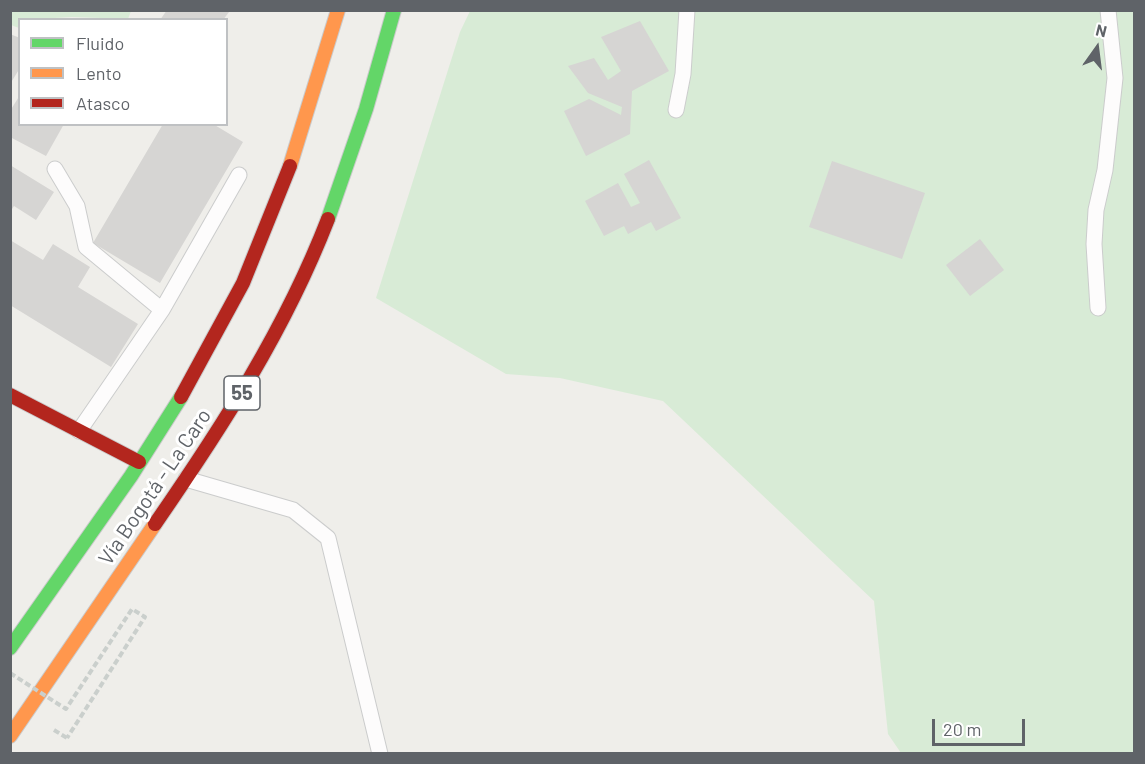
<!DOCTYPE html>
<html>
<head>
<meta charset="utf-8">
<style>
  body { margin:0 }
  #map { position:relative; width:1145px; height:764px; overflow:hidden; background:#efeeea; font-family:Barlow,sans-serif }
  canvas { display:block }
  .frame { position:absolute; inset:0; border:12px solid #5f6368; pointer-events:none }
  .legend { position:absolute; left:18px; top:18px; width:210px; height:108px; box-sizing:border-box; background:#fff; border:2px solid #bfc1c3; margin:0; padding:8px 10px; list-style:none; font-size:18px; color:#5f6368 }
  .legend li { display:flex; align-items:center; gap:12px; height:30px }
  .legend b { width:30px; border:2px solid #bfc1c3 }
  .north { position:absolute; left:1067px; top:18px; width:60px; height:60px; -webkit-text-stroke:4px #fff; paint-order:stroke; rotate:14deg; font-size:16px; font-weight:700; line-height:24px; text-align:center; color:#5f6368 }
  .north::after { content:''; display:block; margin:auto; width:21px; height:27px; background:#5f6368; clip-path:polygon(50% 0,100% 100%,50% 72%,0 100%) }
  .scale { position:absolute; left:932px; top:719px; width:93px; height:27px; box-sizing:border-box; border:3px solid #5f6368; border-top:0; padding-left:8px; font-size:18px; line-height:21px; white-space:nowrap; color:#5f6368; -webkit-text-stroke:4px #fff; paint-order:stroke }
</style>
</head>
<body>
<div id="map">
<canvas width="1145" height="764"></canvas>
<div class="frame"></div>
<ul class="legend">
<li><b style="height:8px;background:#63d668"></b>Fluido</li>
<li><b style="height:8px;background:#ff974d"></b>Lento</li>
<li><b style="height:8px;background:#b3261e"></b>Atasco</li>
</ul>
<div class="north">N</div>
<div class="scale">20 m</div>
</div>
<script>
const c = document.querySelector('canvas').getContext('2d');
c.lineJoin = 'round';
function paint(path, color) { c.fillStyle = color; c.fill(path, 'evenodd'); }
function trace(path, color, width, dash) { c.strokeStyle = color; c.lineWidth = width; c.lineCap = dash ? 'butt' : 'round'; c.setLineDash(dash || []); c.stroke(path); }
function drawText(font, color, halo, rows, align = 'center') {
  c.font = font + ' Barlow,sans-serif'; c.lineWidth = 6; c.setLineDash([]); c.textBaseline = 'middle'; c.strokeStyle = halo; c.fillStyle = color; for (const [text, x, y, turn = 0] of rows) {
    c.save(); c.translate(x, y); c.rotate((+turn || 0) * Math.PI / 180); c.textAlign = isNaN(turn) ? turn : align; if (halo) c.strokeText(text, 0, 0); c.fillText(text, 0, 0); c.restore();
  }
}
paint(new Path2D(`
  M10 11 11 10 131 11 128 19 72 17 20 20 19 28 11 25Z
  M470 11H1134V753H901L888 734 874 601 663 401 560 378 506 374 376 298 460 32Z`), '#d8ebd6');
paint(new Path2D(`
  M167 10H227L229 12 223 20H160Z
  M640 21 669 71 632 91 630 134 586 156 564 111 589 99 621 115 622 107 588 93 568 66 594 58 608 80 621 71 601 37Z
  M10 34 20 38V68L10 84Z
  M20 95V124H64L46 156 10 137V111Z
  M163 124H213L243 142 160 283 93 243Z
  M649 160 681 218 656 231 651 222 628 234 624 226 604 236 585 201 618 183 631 207 640 203 624 174Z
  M832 161 925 193 902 259 809 227Z
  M10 165 54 192 36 220 14 206 10 212Z
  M980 239 1004 270 970 296 946 265Z
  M10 240 43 260 53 244 90 267 78 287 138 324 111 367 10 305Z`), '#d6d5d3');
const lane = new Path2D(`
  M676 110 683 74 687 10
  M55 169 77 206 86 247 162 310
  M1098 308 1094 244 1096 210 1105 170 1115 78 1108 10
  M79 431 162 310 239 175
  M186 479 293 510 328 538 380 754`);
const fast = new Path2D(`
  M328 219 366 109 394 10
  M10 648 131 476 181 397`);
const slow = new Path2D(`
  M290 166 338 10
  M10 736 155 524`);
const jam = new Path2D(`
  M10 395 139 462
  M181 397 243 283 290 166
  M155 524C222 427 285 330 328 219`);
trace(lane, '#cbcccc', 17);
trace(fast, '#cacacb', 16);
trace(slow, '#cacacb', 16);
trace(jam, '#cacacb', 16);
trace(new Path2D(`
  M54 730 67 738`), '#cacfcc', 4, [6, 3]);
trace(lane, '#fdfcfc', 15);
trace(fast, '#63d668', 14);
trace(slow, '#ff974d', 14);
trace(jam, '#b3261e', 14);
trace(new Path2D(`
  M10 673 66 709 132 609 145 617 67 738`), '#cacfcc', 4, [6, 3]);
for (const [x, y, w] of [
  [242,393,36]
]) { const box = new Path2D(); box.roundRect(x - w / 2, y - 17, w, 34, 4.5); c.fillStyle = '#fff'; c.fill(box); trace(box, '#5f6368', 1.5); }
drawText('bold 20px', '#5f6368', null, [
  ["55",242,393]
]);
drawText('21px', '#5f6368', '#fff', [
  ["Vía Bogotá - La Caro",155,487,-56]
]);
</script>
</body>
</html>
